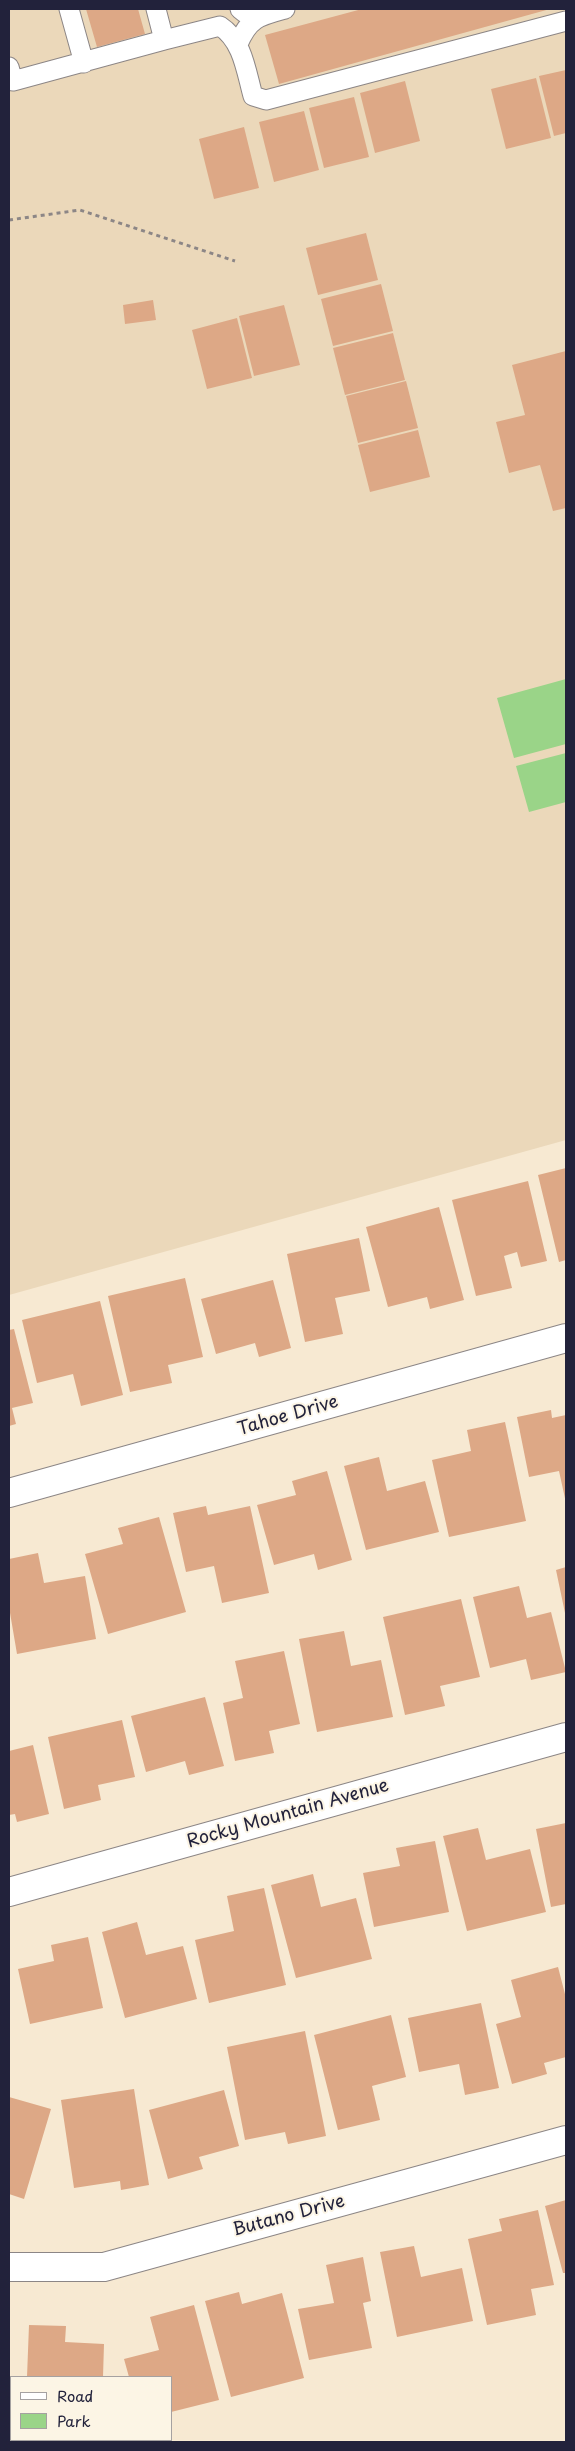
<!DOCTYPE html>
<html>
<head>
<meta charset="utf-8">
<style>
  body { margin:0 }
  #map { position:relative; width:575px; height:2451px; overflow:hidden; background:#f7e9d2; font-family:"Playpen Sans",sans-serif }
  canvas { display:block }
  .frame { position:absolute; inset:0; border:10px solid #22223b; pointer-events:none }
  .legend { position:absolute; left:10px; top:2376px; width:162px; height:65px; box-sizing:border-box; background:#fcf5e5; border:1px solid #a5a1a1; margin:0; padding:6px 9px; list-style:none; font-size:15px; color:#22223b }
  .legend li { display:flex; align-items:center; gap:10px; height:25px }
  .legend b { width:25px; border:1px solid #a5a1a1 }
</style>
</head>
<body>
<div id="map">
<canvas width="575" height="2451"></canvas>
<div class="frame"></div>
<ul class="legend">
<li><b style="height:6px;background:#fff"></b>Road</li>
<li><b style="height:14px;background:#9ad488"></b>Park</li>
</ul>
</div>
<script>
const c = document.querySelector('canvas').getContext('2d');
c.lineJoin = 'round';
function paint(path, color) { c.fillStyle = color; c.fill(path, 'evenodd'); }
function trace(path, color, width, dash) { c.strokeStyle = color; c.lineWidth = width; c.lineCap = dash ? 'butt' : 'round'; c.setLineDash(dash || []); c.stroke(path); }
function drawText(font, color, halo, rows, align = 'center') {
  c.font = font + ' "Playpen Sans",sans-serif'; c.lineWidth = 4; c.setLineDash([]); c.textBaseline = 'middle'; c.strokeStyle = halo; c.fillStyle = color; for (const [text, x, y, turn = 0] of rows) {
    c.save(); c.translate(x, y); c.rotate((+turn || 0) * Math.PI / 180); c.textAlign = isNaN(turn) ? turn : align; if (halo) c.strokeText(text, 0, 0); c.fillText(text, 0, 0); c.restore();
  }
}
paint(new Path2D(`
  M9 9H566V1140L9 1295Z`), '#ebd8ba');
paint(new Path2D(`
  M566 679V744L514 758 497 698Z
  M566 753V802L529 812 516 766Z`), '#9ad488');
paint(new Path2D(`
  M86 9H138L145 34 97 47Z
  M362 9H550L279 84 265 35Z
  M566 70V133L554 136 539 76Z
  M536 78 551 138 506 149 491 89Z
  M405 81 420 141 375 153 360 93Z
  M354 97 369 157 324 168 309 108Z
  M304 111 319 170 274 182 259 122Z
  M244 127 259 188 214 199 199 139Z
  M366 233 378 280 318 295 306 248Z
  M381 284 393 331 333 346 321 299Z
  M153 300 156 320 125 324 123 305Z
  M284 305 300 365 254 376 239 316Z
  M237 318 252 378 207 389 192 330Z
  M393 333 405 380 345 395 333 348Z
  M566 351V508L553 511 540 465 509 473 496 422 525 415 512 365Z
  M406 381 418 428 358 443 346 396Z
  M418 430 430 477 370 492 358 445Z
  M566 1168V1260L559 1262 538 1175Z
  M528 1181 547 1261 521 1267 517 1252 504 1256 512 1288 476 1296 452 1200Z
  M439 1207 464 1300 430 1309 427 1297 388 1307 366 1227Z
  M359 1238 370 1291 335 1298 343 1334 305 1342 287 1254Z
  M185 1278 203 1357 168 1365 172 1383 130 1392 108 1296Z
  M273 1280 291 1348 259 1357 255 1343 216 1354 201 1299Z
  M100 1301 123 1395 81 1406 73 1374 37 1383 22 1320Z
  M14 1329 33 1403 12 1408 16 1424 9 1426V1330Z
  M551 1410 552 1418 566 1415V1503L559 1471 529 1477 517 1417Z
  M505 1422 526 1521 449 1537 432 1460 471 1451 467 1430Z
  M379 1457 387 1491 425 1481 439 1532 366 1550 344 1466Z
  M327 1471 352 1560 318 1570 314 1554 274 1565 257 1505 296 1495 292 1481Z
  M206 1506 208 1515 250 1506 269 1593 222 1603 214 1566 186 1572 173 1513Z
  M159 1517 186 1612 108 1634 85 1554 123 1544 118 1528Z
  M38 1553 44 1583 85 1576 96 1639 17 1654 9 1607V1559Z
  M566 1567V1613H565L556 1570Z
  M519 1586 527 1618 551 1612 566 1672 531 1680 526 1659 490 1668 473 1597Z
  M461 1599 480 1677 440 1686 445 1706 405 1715 383 1617Z
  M344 1631 351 1666 381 1660 393 1717 317 1732 299 1639Z
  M284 1651 300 1724 269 1731 274 1753 235 1761 223 1703 243 1698 235 1661Z
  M205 1697 224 1766 189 1775 185 1761 146 1772 131 1716Z
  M122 1720 135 1777 98 1785 101 1800 64 1809 48 1737Z
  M33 1745 49 1814 17 1822 15 1814 9 1815V1751Z
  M566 1823V1904L551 1907 536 1829Z
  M478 1828 486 1860 530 1849 546 1912 467 1931 443 1836Z
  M435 1841 449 1912 374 1927 363 1873 400 1866 396 1848Z
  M313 1874 321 1907 356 1898 372 1959 296 1978 271 1885Z
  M264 1888 286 1985 209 2003 195 1940 234 1931 227 1896Z
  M137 1922 146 1955 183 1946 197 1999 125 2018 102 1932Z
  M88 1937 103 2008 30 2024 18 1969 54 1961 51 1945Z
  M558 1967 566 1998V2057L544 2063 547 2074 512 2084 496 2024 521 2017 511 1980Z
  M481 2003 499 2088 465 2095 459 2064 419 2072 408 2018Z
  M391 2015 406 2077 372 2086 380 2120 338 2130 314 2035Z
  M305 2031 326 2136 288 2144 285 2132 245 2140 227 2047Z
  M134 2089 149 2185 121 2190 120 2181 74 2188 61 2100Z
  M224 2090 239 2146 199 2157 203 2169 168 2179 149 2110Z
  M9 2097 51 2109 24 2199 9 2194Z
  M566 2200V2273H563L545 2206Z
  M538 2210 554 2285 531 2289 536 2315 487 2325 468 2239 502 2231 499 2219Z
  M414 2246 421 2277 462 2268 473 2321 397 2337 380 2252Z
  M363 2257 371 2301 363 2303 372 2348 309 2360 298 2309 334 2303 326 2265Z
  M239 2292 242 2304 282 2293 304 2378 231 2397 205 2301Z
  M194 2305 219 2400 171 2412V2377H129L124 2359 159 2350 150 2317Z
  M29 2325 66 2326 65 2342 104 2344 103 2377H27Z`), '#dda886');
const lane = new Path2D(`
  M69 9 84 63
  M156 9 164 40 220 26C243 41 246 71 253 96L266 100 566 21
  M240 9 245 13 262 15
  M238 44C249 18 259 16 285 9
  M9 67 13 81 164 40`);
const street = new Path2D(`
  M9 1493 566 1338
  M9 1892 566 1737
  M9 2267H104L566 2140`);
trace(lane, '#8c8686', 21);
trace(street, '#8c8686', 30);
trace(new Path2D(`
  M9 220 80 210 235 261`), '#8c8686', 3, [4, 4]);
trace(lane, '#fff', 19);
trace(street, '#fff', 28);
drawText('18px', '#22223b', '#fcf5e5', [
  ["Tahoe Drive",288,1416,-16],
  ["Rocky Mountain Avenue",288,1814,-16],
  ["Butano Drive",289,2216,-15]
]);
</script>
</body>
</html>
